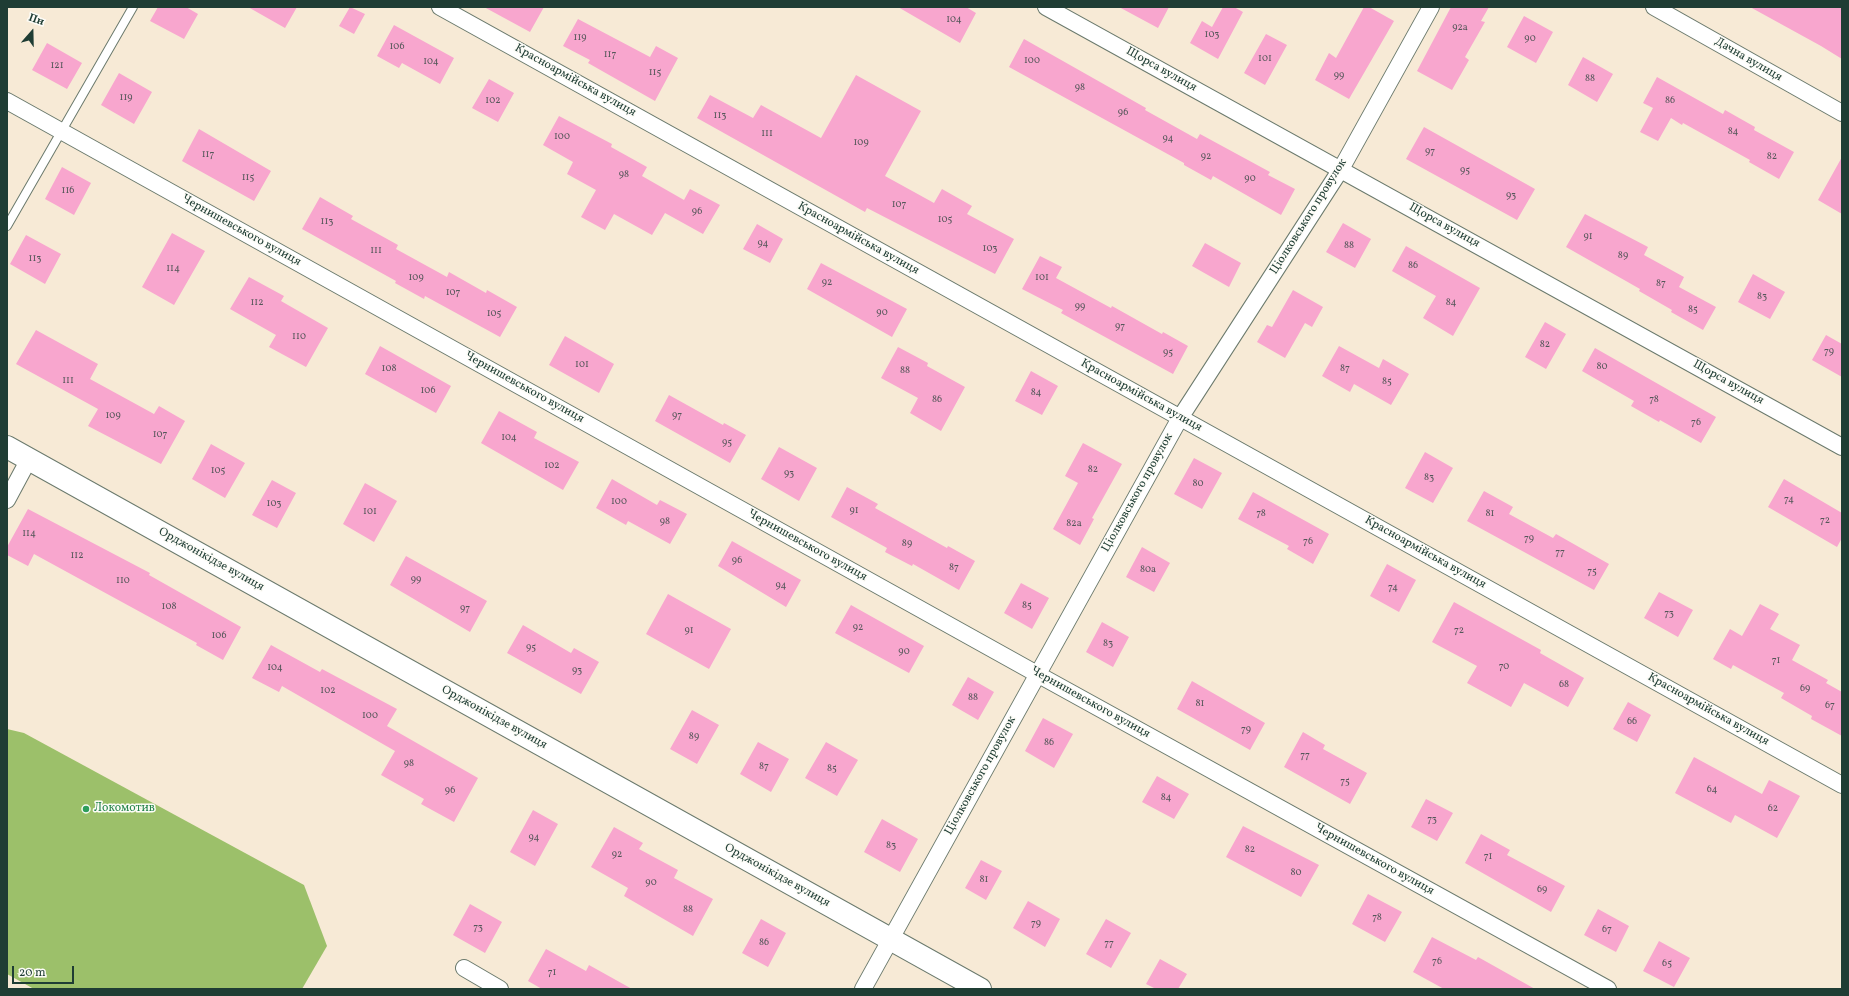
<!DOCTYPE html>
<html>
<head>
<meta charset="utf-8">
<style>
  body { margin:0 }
  #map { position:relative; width:1849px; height:996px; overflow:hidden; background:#f7ead6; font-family:Vollkorn,serif }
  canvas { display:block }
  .frame { position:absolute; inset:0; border:8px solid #1f3d34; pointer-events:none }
  .north { position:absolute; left:12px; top:12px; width:40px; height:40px; -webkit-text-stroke:3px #fdfcf7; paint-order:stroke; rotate:20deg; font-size:11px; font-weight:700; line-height:16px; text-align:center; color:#1f3d34 }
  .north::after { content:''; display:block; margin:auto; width:14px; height:18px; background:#1f3d34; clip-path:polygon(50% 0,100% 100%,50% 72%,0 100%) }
  .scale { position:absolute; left:12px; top:966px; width:62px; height:18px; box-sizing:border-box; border:2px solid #1f3d34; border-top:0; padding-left:5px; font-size:12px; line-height:14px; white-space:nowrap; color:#1f3d34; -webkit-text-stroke:3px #fdfcf7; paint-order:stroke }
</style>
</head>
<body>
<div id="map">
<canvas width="1849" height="996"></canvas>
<div class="frame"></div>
<div class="north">Пн</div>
<div class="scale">20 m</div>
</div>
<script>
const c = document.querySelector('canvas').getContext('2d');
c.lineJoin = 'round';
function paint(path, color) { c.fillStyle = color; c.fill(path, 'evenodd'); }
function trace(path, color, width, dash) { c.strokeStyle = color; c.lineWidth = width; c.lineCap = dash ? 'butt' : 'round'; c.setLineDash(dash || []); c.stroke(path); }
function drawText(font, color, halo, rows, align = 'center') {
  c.font = font + ' Vollkorn,serif'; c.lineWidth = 3; c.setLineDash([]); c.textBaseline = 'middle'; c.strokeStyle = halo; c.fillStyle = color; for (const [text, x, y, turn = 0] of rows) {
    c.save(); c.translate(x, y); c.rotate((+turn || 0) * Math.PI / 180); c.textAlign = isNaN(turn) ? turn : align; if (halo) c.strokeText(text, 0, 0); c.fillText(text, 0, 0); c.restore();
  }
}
paint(new Path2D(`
  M7 729 24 733 304 885 327 946 302 989H34L7 974Z`), '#9cc06a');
paint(new Path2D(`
  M158 7H186L198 14 184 39 150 21Z
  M248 7H297L285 28Z
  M350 7 365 14 354 34 339 26Z
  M484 7H544L530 32Z
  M898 7H966L976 13 960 43Z
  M1119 7H1169L1158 28Z
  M1223 7H1234L1243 12 1218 59 1190 43 1202 21 1212 27Z
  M1364 7H1369L1394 21 1349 99 1315 80 1329 53 1336 58Z
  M1451 7H1489L1481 21 1485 22 1465 57 1469 60 1452 90 1417 71Z
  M1750 7H1842V59L1821 46Z
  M1524 16 1553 32 1536 63 1507 47Z
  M578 19 650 57 656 46 678 58 655 101 588 63 590 60 563 46Z
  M394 25 454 58 440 84 402 63 399 68 377 56Z
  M1266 34 1287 45 1265 85 1244 73Z
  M1024 39 1146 108 1145 110 1197 139 1200 134 1270 172 1268 175 1295 189 1281 215 1213 176 1211 180 1184 165V163L1009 67Z
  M47 43 82 63 67 89 32 70Z
  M1583 57 1613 74 1597 102 1568 85Z
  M119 73 152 92 134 124 101 105Z
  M856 75 921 111 885 176 934 203 942 189 972 206 967 214 1014 239 995 274 867 208 865 212 697 118 710 95 753 118 761 105 821 138Z
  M1657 77 1723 114 1725 110 1755 127 1754 130 1794 152 1779 179 1749 162 1750 160 1683 123 1682 125 1671 118 1658 141 1640 132 1653 108 1643 103Z
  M489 79 514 93 498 122 472 108Z
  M559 116 612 144 611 147 647 167 642 176 684 200 690 189 720 205 703 234 665 213 652 235 614 214 605 230 581 217 596 190 567 174 573 162 543 145Z
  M1424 127 1535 189 1517 220 1406 159Z
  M199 129 271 171 254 201 182 161Z
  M1842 157V214L1818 200Z
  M62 167 91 183 74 215 45 199Z
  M320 197 353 216 351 219 398 245 396 249 447 277 449 272 486 293 487 290 517 307 500 337 425 296 424 299 395 283 396 281 302 229Z
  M1585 214 1648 247 1644 255 1684 277 1679 287 1716 307 1703 330 1671 312 1672 310 1639 291 1640 289 1566 247Z
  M1343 223 1371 239 1355 268 1326 252Z
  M757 224 783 239 770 263 743 249Z
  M172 233 205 251 174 305 142 287Z
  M26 235 61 254 45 284 10 264Z
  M1205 243 1241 263 1229 287 1192 266Z
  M1406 246 1480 288 1453 336 1423 318 1436 296 1392 271Z
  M1040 256 1062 267 1056 278 1111 308 1112 306 1162 334 1163 332 1188 346 1173 374 1061 313 1063 310 1022 289Z
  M821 263 907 309 892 337 807 289Z
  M1753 274 1785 292 1770 319 1738 302Z
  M249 277 284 296 281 301 328 328 306 367 269 347 276 335 230 309Z
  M1293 290 1323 307 1312 327 1305 323 1285 358 1257 342 1267 325 1272 327Z
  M1545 322 1566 334 1546 369 1525 357Z
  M36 330 98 364 90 379 154 414 159 406 185 421 161 464 88 426 98 409 16 364Z
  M1826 335 1842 344V377L1812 360Z
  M565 336 614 364 599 393 549 365Z
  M380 346 451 386 436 413 365 374Z
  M1339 346 1379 368 1383 359 1409 374 1391 405 1354 384 1350 392 1322 376Z
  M898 347 928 363 927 366 965 387 941 431 910 413 918 398 881 378Z
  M1595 348 1716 417 1701 443 1660 420 1659 422 1631 406 1634 401 1582 371Z
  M1031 371 1058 386 1042 415 1015 401Z
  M669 395 723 425 724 423 746 435 730 463 655 421Z
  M499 411 537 432 534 438 579 462 563 490 481 443Z
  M1083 443 1122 464 1092 518 1094 519 1080 545 1053 529 1078 483 1065 476Z
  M211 444 245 463 225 498 192 479Z
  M779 447 817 468 799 501 761 479Z
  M1425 452 1453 468 1433 503 1405 488Z
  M1194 458 1222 473 1202 509 1174 494Z
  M612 479 657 505 660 500 687 514 670 544 628 521 626 525 596 508Z
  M1784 479 1842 513V538L1837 547 1768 507Z
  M272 480 296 493 277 528 252 515Z
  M365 483 397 501 374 542 343 524Z
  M847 487 878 504 875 508 947 548 948 546 975 561 959 590 913 564 912 566 885 552 887 548 831 517Z
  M1484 491 1513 507 1509 514 1553 538 1556 534 1609 564 1594 590 1467 521Z
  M1253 492 1329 534 1313 564 1287 549 1289 546 1238 519Z
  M28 509 150 573 149 575 241 627 223 660 196 645 197 643 34 554 28 566 7 555V547Z
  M732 541 801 580 786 607 718 566Z
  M1142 547 1170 563 1154 592 1126 577Z
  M406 556 487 601 470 632 390 585Z
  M1387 564 1416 580 1399 612 1370 596Z
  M1021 583 1049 598 1032 629 1004 613Z
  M1659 592 1693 610 1678 637 1644 618Z
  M668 594 731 629 709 669 646 634Z
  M1454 602 1541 650 1540 653 1584 678 1568 707 1524 683 1511 707 1467 683 1477 666 1432 642Z
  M1760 604 1779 614 1770 629 1800 645 1792 660 1828 680 1826 683 1842 692V736L1811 719 1812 716 1781 698 1784 693 1733 665 1731 669 1713 659 1730 629 1742 636Z
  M851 605 924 646 909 673 835 633Z
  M1102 622 1129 637 1113 667 1086 652Z
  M523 625 571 653 574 648 599 662 581 694 507 653Z
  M271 645 320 672 322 669 397 709 387 726 478 778 454 822 421 804 424 799 381 775 395 751 282 686 279 692 252 678Z
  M968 677 994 692 978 720 952 705Z
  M1192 681 1265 723 1250 750 1177 709Z
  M1628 702 1651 715 1637 742 1613 729Z
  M692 710 719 725 697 764 670 749Z
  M1043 718 1073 734 1054 768 1025 751Z
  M1303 732 1325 745 1323 749 1367 773 1350 804 1284 767Z
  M758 742 789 759 771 792 740 774Z
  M826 742 858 760 837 796 805 778Z
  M1694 757 1762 794 1769 780 1800 796 1777 838 1735 815 1731 823 1675 793Z
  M1157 776 1189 794 1174 819 1142 802Z
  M1426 799 1453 813 1437 841 1411 827Z
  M533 810 558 824 535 866 510 852Z
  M882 819 918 839 900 872 864 852Z
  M1243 826 1319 865 1301 897 1226 857Z
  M614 827 643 843 639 849 678 870 674 878 713 899 693 936 624 896 628 888 591 867Z
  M1481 834 1510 850 1507 855 1565 886 1551 912 1465 863Z
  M981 860 1002 871 986 900 965 888Z
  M1368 894 1402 912 1385 942 1352 924Z
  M1028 901 1060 919 1045 947 1013 928Z
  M470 904 502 922 485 953 453 935Z
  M1598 909 1629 926 1616 952 1584 935Z
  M761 919 786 933 768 967 742 953Z
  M1106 919 1131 933 1111 968 1086 954Z
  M1432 937 1476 960 1478 957 1535 989H1444L1413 972Z
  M1659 941 1690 958 1674 987 1643 971Z
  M546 949 586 971 589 965 632 989H542L528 981Z
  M1160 959 1187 974 1178 989H1156L1146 984Z`), '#f8a6ce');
const service = new Path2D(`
  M7 226 133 7`);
const minor = new Path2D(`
  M440 7 1842 785
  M1046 7 1842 447
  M1654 7 1842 113
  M7 101 1037 674 1608 989
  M7 500 29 459
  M464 968 500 989
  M863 989 1180 418 1341 169 1431 7`);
const secondary = new Path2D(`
  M7 447 980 989`);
trace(service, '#6b7a6d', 10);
trace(minor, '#6b7a6d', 18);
trace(secondary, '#6b7a6d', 24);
trace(service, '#fff', 8);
trace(minor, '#fff', 16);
trace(secondary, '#fff', 22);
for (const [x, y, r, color] of [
  [86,809,4,"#2e9e5b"]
]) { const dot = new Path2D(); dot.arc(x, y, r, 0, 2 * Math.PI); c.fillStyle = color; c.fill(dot); trace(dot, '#fdfcf7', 1.5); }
drawText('10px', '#55575a', null, [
  ["104",954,20],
  ["92а",1460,28],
  ["103",1212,35],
  ["119",580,38],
  ["90",1530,39],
  ["106",397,47],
  ["117",610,55],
  ["101",1265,59],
  ["100",1032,61],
  ["104",431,62],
  ["121",57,66],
  ["115",655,73],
  ["99",1339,76],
  ["88",1590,79],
  ["98",1080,88],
  ["119",126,98],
  ["102",493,101],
  ["86",1670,101],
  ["96",1123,113],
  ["113",720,116],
  ["84",1733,132],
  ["111",767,134],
  ["100",562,137],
  ["94",1168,139],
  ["109",861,143],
  ["97",1430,152],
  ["117",208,155],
  ["92",1206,157],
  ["82",1772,157],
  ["95",1465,171],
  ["98",624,175],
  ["115",248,178],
  ["90",1250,179],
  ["116",68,191],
  ["93",1511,196],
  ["107",899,205],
  ["96",697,212],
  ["105",945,220],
  ["113",327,222],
  ["91",1588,237],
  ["94",763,244],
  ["88",1349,246],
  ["103",990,249],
  ["111",376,251],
  ["89",1623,256],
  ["113",35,259],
  ["86",1413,266],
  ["114",173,269],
  ["109",416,278],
  ["101",1042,278],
  ["92",827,283],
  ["87",1661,284],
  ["107",453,293],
  ["83",1762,297],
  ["112",257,303],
  ["84",1451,303],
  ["99",1080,307],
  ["85",1693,310],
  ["90",882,313],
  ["105",494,314],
  ["97",1120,327],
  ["110",299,337],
  ["82",1545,345],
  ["79",1829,352],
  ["95",1168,353],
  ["101",582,365],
  ["80",1602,367],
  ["108",389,369],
  ["87",1345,369],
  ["88",905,371],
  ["111",68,381],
  ["85",1387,382],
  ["106",428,391],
  ["84",1036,393],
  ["86",937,400],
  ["78",1654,400],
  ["109",113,416],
  ["97",677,416],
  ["76",1696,423],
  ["107",160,435],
  ["104",509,438],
  ["95",727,443],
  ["102",552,466],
  ["82",1093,470],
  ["105",218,471],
  ["93",789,474],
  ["83",1429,478],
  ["80",1198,484],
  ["74",1789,500],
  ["100",619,502],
  ["103",274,504],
  ["91",854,511],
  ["101",370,512],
  ["78",1261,514],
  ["81",1490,514],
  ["72",1825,521],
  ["98",665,522],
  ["82а",1074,524],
  ["114",29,534],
  ["79",1529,539],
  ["76",1308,542],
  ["89",907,544],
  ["77",1560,553],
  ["112",77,556],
  ["96",737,561],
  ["87",954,568],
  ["80а",1148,570],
  ["75",1592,572],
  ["99",416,580],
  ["110",123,581],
  ["94",781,586],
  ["74",1393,588],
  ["85",1027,606],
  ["108",169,607],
  ["97",465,609],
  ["73",1669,614],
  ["92",858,628],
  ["91",689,631],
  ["72",1459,631],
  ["106",219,636],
  ["83",1108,644],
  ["95",531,648],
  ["90",904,652],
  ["71",1776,661],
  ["70",1504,667],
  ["104",275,668],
  ["93",577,671],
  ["68",1564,685],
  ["69",1805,689],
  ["102",328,691],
  ["88",973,698],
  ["81",1200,704],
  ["67",1830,706],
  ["100",370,716],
  ["66",1632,722],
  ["79",1246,730],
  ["89",694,737],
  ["86",1049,743],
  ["77",1305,756],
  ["98",409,764],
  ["87",764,767],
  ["85",832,769],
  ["75",1345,782],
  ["64",1712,790],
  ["96",450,791],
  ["84",1166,798],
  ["62",1773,809],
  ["73",1432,820],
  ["94",534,838],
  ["83",891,846],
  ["82",1250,850],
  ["92",617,855],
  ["71",1488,857],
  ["80",1296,873],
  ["81",984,880],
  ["90",651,883],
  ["69",1542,890],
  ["88",688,910],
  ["78",1377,918],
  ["79",1036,924],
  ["73",478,928],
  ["67",1607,930],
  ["86",764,943],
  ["77",1109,944],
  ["76",1437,962],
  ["65",1667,964],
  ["71",552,973]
]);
drawText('12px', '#1f3d34', '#fdfcf7', [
  ["Дачна вулиця",1748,60,30],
  ["Щорса вулиця",1161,70,29],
  ["Красноармійська вулиця",575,81,29],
  ["Ціолковського провулок",1309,217,-58],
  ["Щорса вулиця",1444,226,29],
  ["Чернишевського вулиця",241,231,29],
  ["Красноармійська вулиця",858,239,29],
  ["Щорса вулиця",1728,383,29],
  ["Чернишевського вулиця",524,388,29],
  ["Красноармійська вулиця",1141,396,29],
  ["Ціолковського провулок",1138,493,-61],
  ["Чернишевського вулиця",807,546,29],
  ["Красноармійська вулиця",1425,553,29],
  ["Орджонікідзе вулиця",211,560,29],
  ["Чернишевського вулиця",1090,703,29],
  ["Красноармійська вулиця",1708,710,29],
  ["Орджонікідзе вулиця",494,718,29],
  ["Ціолковського провулок",981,776,-61],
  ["Чернишевського вулиця",1374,860,29],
  ["Орджонікідзе вулиця",777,876,29]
]);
drawText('12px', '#27864d', '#fdfcf7', [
  ["Локомотив",94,809]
], 'left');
</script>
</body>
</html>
